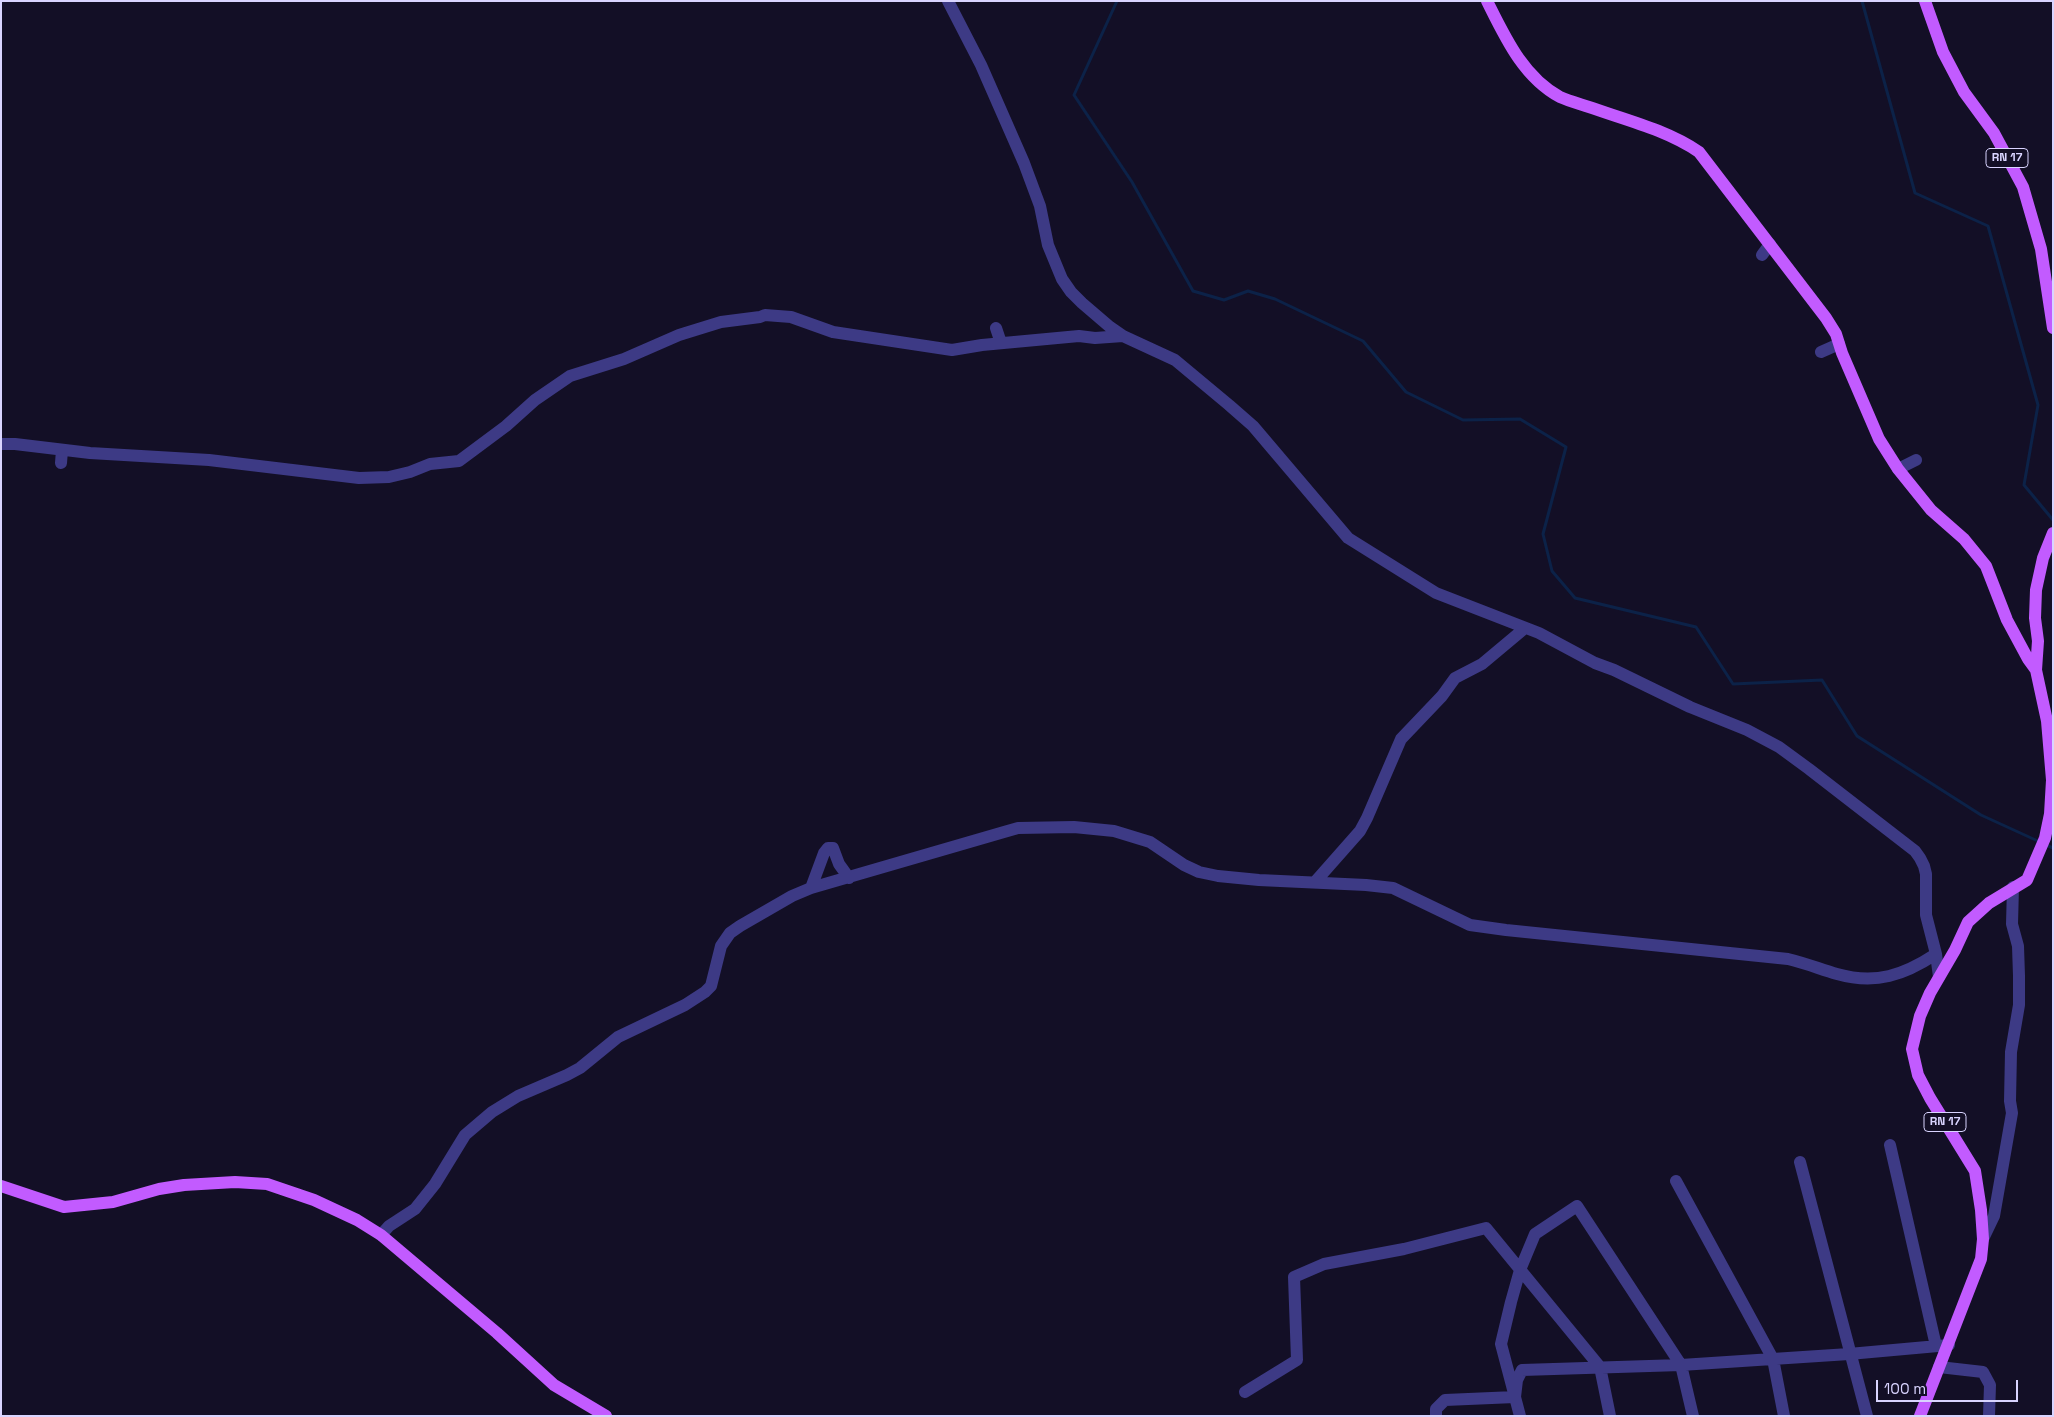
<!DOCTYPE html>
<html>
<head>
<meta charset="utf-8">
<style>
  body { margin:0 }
  #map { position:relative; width:2054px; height:1417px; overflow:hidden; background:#130f26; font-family:"Space Grotesk",sans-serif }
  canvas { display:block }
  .frame { position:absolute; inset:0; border:2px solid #d9d4ff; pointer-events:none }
  .scale { position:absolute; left:1876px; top:1380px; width:142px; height:22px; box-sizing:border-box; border:2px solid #d9d4ff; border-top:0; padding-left:6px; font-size:15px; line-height:18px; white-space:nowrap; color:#d9d4ff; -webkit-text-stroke:4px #130f26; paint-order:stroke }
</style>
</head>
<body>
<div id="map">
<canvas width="2054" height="1417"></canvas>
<div class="frame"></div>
<div class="scale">100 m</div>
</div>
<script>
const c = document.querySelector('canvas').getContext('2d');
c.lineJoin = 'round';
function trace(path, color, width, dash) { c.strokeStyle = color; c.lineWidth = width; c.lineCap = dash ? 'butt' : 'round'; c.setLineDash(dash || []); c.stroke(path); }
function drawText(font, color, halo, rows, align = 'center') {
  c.font = font + ' "Space Grotesk",sans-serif'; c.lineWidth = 4; c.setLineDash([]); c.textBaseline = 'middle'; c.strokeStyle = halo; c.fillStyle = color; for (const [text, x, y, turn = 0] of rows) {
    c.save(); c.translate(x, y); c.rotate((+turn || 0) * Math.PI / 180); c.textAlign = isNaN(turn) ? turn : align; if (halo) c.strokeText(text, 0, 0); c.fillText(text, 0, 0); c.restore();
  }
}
trace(new Path2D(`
  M1117 1 1074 95 1132 182 1193 291 1224 300 1248 291 1275 299 1363 341 1406 392 1463 420 1520 419 1566 447 1543 534 1552 571 1575 598 1696 627 1733 684 1822 680 1857 736 1981 815 2040 842
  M1862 1 1915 193 1988 226 2038 405 2024 485 2053 520
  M2046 845 2053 848`), '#0c2248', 3);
trace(new Path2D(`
  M948 1 981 65 1024 163 1040 206 1048 245 1062 279 1071 292 1082 303 1110 327 1123 336 1175 360 1229 405 1253 426 1348 538 1436 593 1539 633 1595 663 1614 670 1690 707 1747 730 1779 747 1809 769 1915 851 1920 858 1924 866 1926 874V915L1936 954 1939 977
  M1762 255 1770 244
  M996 328 1001 343
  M1821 352 1839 344
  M1 444H15L90 453 209 460 359 478 389 477 410 472 430 464 459 461 506 426 535 400 570 376 624 359 679 335 721 322 760 317 765 315 791 317 833 332 952 350 982 345 1079 336 1095 338 1123 336
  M61 463 62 450
  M1898 469 1916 460
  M1315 882 1360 831 1367 818 1401 739 1442 696 1455 678 1482 664 1525 628
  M811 888 824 853 828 848H833L839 864 849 878
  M1890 1145 1936 1346
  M1800 1162 1867 1416
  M1676 1181 1773 1359 1784 1416
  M381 1235 389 1226 415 1209 435 1184 465 1135 492 1112 518 1096 567 1075 580 1068 618 1037 685 1005 705 992 711 986 721 946 730 933 740 926 792 896 811 888 1004 832 1018 828 1074 827 1114 831 1150 842 1184 865 1199 872 1218 876 1259 880 1366 885 1393 888 1470 925 1506 930 1788 959C1805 963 1820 969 1837 974 1876 985 1904 975 1936 954
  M1983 1239 1994 1216 2012 1113 2010 1101 2011 1052 2019 1005V976L2018 946 2012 924 2013 887
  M1939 1367 1983 1372 1990 1385 1989 1416
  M1245 1392 1297 1360 1294 1277 1324 1264 1404 1249 1486 1228 1600 1367 1610 1416
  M1436 1416V1409L1445 1400 1515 1397 1517 1380 1522 1370 1681 1365 1849 1354 1949 1345
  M1520 1416 1501 1344 1511 1302 1520 1270 1535 1234 1577 1206 1681 1365 1693 1416`), '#3d3a85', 12);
trace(new Path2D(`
  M1487 1C1505 37 1523 77 1560 97 1569 101 1580 104 1589 107 1626 120 1667 130 1699 152L1826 318 1836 334 1842 353 1879 439 1898 469 1931 510 1964 539 1986 566 2007 620 2028 659 2036 670
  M1925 1 1943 52 1964 92 1994 133 2023 187 2041 249 2053 328
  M1 1186 64 1207 113 1202 159 1189 184 1185 235 1182 267 1184 314 1200 357 1220 381 1235 497 1333 554 1385 606 1416
  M1920 1416 1981 1259 1983 1239 1981 1210 1975 1171 1930 1098 1918 1075 1912 1049 1920 1016 1930 993 1955 950 1968 922 1989 903 2027 880 2045 838 2050 814 2052 780 2047 721 2036 670 2038 641 2035 618 2036 590 2043 558 2053 533`), '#c25bff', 12);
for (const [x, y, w] of [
  [2007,158,42],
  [1945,1122,42]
]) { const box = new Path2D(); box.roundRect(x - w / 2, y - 9.5, w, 19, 4); c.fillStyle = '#130f26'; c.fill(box); trace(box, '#d9d4ff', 1); }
drawText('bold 12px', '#d9d4ff', null, [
  ["RN 17",2007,158],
  ["RN 17",1945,1122]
]);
</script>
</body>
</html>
